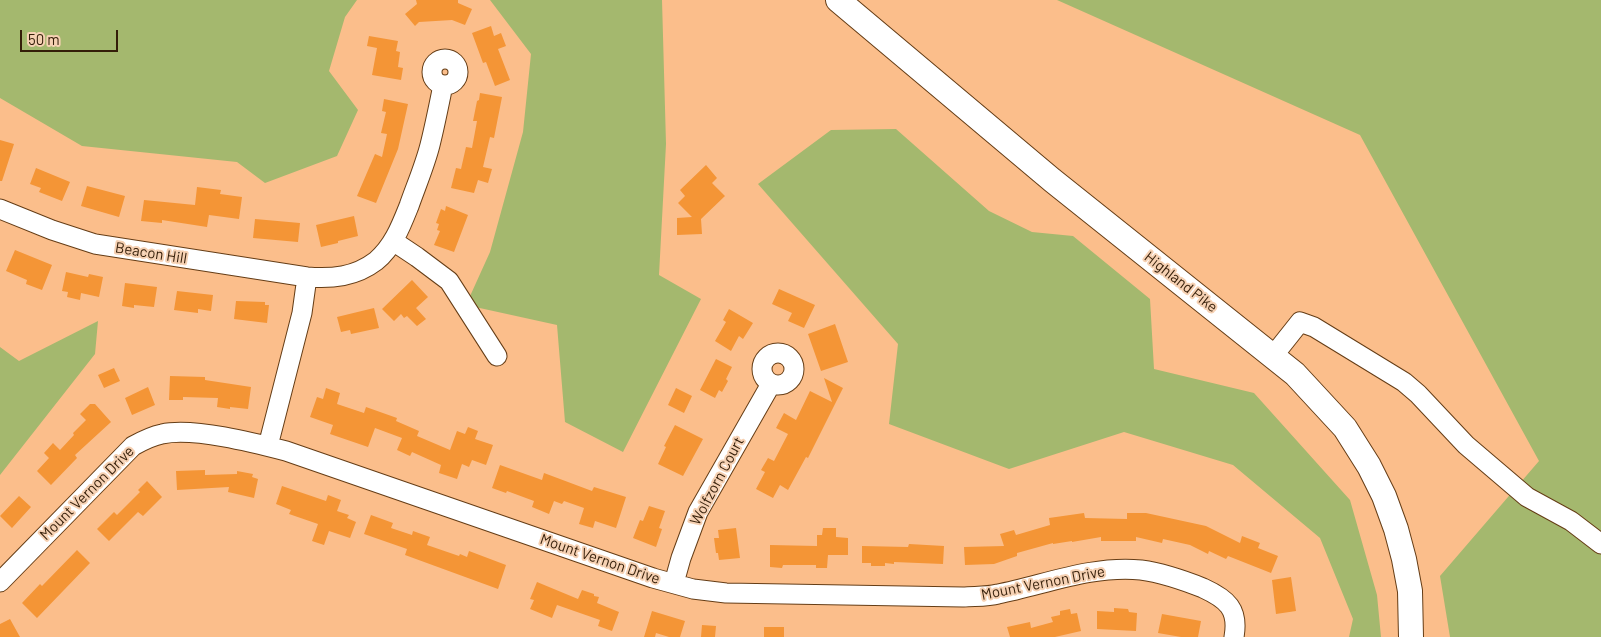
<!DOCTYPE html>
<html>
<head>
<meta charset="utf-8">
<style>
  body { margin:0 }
  #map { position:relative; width:1601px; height:637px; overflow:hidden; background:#fbbe8b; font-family:Barlow,sans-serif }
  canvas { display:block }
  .scale { position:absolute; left:20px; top:30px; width:98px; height:22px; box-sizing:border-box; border:2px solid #341e09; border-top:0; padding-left:6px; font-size:15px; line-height:18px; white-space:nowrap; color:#341e09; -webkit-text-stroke:4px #f6d1b3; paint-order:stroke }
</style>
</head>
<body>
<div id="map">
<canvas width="1601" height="637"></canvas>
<div class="scale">50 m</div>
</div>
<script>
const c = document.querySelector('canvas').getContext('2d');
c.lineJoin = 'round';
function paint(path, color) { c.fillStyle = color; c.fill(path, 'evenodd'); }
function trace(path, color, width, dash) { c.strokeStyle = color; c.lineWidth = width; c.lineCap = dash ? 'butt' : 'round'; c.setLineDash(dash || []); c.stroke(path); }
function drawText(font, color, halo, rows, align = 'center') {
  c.font = font + ' Barlow,sans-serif'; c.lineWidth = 4; c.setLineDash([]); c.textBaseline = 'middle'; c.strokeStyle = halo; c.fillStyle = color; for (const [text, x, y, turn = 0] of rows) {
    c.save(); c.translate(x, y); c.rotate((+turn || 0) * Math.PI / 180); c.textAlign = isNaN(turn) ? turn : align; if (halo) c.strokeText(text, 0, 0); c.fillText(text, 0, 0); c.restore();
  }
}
paint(new Path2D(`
  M0 0H357L345 17 329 71 358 110 337 156 265 183 237 162 82 146 0 98Z
  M490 0H662L666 144 659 275 701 299 623 452 565 422 557 325 466 305 490 252 523 132 531 54Z
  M1057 0H1601V637H1450L1440 576 1539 461 1360 135Z
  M896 129 989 211 1032 232 1073 236 1150 299 1154 369 1254 393 1350 500 1377 595 1381 637H1349L1353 619 1320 538 1233 465 1124 432 1009 469 889 424 898 344 758 184 831 130Z
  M98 321 95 354 0 475V347L19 361Z`), '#a4b86e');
paint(new Path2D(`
  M416 0H458V3L472 9 465 25 452 20 419 22 415 26 405 14 417 4Z
  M491 26 494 36 501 33 506 46 498 49 510 80 495 86 486 62 483 63 472 33Z
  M369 36 398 41 396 51 400 52 398 67 403 68 401 80 372 75 377 48 367 46Z
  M480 93 502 97 494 138 490 137 483 167 492 169 488 183 478 180 474 193 451 188 456 168 461 169 466 147 472 148 477 121H473L477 101 479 100Z
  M384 99 408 104 398 149 376 203 357 196 375 154 382 157 387 134 381 133 386 112 382 111Z
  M0 140 14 144 2 181H0Z
  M706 165 717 178 712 183 725 196 701 219 702 234 677 235V218L692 217 678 203 685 196 680 190Z
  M36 168 70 182 62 201 39 192 41 188 30 184Z
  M87 186 125 196 119 217 81 206Z
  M197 187 221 190 220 194 242 197 239 219 209 215 207 227 162 220V223L141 221 144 200 195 205Z
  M446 206 468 215 454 252 434 245 440 231 437 230 439 224 436 223 441 209 445 211Z
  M354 216 358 236 338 241V243L321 247 316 225Z
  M255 219 300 223 298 242 253 238Z
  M15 250 52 265 42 290 26 284 27 280 6 271Z
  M66 272 88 277 89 274 103 277 99 297 81 293 80 300 67 297 68 292 62 291Z
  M412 280 428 297 416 308 426 319 417 326 407 316 404 318 401 314 394 321 382 309Z
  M125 283 157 287 154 307 134 305V308L122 306Z
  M779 289 815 305 804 328 788 321 792 313 772 304Z
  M177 291 213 295 211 311 198 309V313L174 310Z
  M236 301 265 302V305H269L267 323 234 319Z
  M374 308 379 328 351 334 350 330 341 332 337 317Z
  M729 309 753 323 743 339 739 336 731 351 715 341 726 322 723 320Z
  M835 324 848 362 821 371 808 334Z
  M716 359 732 367 726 379 728 381 722 392 719 390 715 398 700 390Z
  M114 368 120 381 104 388 98 375Z
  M170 376 205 377V380L251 387 248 409 230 407V409L217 407 218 398 183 397V400H169Z
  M824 378 843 388 808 458 806 457 788 490 780 485 773 498 756 489 765 472 761 470 768 458 774 461 788 434 776 428 784 413 796 420 810 391 832 402Z
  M148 387 155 405 132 415 125 398Z
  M326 388 340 393 337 404 364 413 366 407 397 418 396 421 419 431 417 436 450 450 457 431 465 434 468 427 478 431 475 439 493 445 486 465 472 460 469 467 462 464 457 479 439 473 441 465 412 452 410 456 397 450 402 438 375 428 368 447 330 434 333 425 310 417 317 397 323 399Z
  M676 388 692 396 684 413 668 405Z
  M90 404H95L111 422 75 455 77 458 51 485 37 471 49 458 44 453 53 443 60 450 74 435 73 433 86 420 80 414Z
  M675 425 703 439 683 476 658 464 666 447 664 446Z
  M500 465 542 480 544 473 592 491 594 487 626 497 616 528 595 521 593 528 579 524 584 508 564 501 562 504 554 501 549 514 532 507 534 501 507 491 506 493 492 488Z
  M205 470V475L237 474V471L253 474 252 477 258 479 254 498 228 492 229 487 177 490 176 471Z
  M147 481 162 497 143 516 138 512 109 541 97 529 114 512 117 515 140 492 138 490Z
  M282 486 326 501 328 495 341 500 337 511 349 515 347 518 356 522 350 538 329 531 324 545 312 541 318 524 289 514 291 510 276 504Z
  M19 496 31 507 12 528 0 516Z
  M649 506 665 511 659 528 662 529 656 547 633 538 640 520 643 521Z
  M1084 513 1085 518 1127 519V513H1146L1206 526 1240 543 1242 536 1260 543 1258 548 1278 556 1271 573 1228 556 1226 559 1209 551 1208 554 1190 545 1163 539 1162 543 1136 537V541H1101V537L1072 542V541L1053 544V543L1017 553V556L994 564 965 565 964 547 1004 546 1000 534 1014 530 1016 535 1050 525 1049 518Z
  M371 515 393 523 391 528 412 535 413 531 430 537 427 545 459 556 460 554 467 557 469 551 506 565 498 589 405 555 407 549 364 534Z
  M736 528 740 558 719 560 718 553H716L714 538H719L718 530Z
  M823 528H836V537L848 538V555H828L827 568H816V565H783L782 568 770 567V545L817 546V535H822Z
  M909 544 944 546 943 564 894 562V564L885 563V566H871V563H862V546L908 547Z
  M77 550 90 563 37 618 22 603 40 584 42 586Z
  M1291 577 1296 611 1276 614 1272 580Z
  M537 582 578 599 582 590 594 594V596L599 597 597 603 619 612 612 631 598 626 600 620 557 605 552 618 530 609 534 600 530 599Z
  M1114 608 1128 609 1129 612 1137 613 1136 631 1097 629V611L1114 612Z
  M1070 609 1071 614 1077 613 1081 631 1055 637H1010L1007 627 1030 622 1031 628 1053 622 1051 617 1060 615V611Z
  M652 611 685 621 680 637H669L656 633 655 637H644Z
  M1162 614 1201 621 1198 637H1181L1158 633Z
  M10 619 20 637H0V624Z
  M702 625 716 626 715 637H701Z
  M764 627H784V637H764Z`), '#f49536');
const minor = new Path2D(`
  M432 72a13 13 0 1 1 26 0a13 13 0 1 1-26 0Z
  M0 209 52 230 95 244 307 277C332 279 355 277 376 261 393 247 401 226 409 206 416 186 425 165 430 145 435 125 439 105 443 85
  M393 241 417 257 449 281 497 356
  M762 369a16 16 0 1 1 32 0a16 16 0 1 1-32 0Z
  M1273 356 1300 322 1314 327 1404 382 1418 394 1466 445 1527 497 1571 521 1601 544
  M268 446 302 313 307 277
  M0 582 133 446C142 441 152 436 162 434 193 427 255 443 286 451L653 578 693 589 726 593 963 597C975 596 987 597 998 594 1044 585 1092 565 1141 570 1163 573 1183 580 1203 588 1227 599 1239 609 1234 637
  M674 583 681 558 698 512 771 384`);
const major = new Path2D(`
  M838 0 1052 180 1295 374 1345 428 1369 466 1384 496 1396 529 1404 559 1410 591 1411 637`);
trace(minor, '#653d16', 21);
trace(major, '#653d16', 26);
trace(minor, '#fff', 19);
trace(major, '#fff', 24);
drawText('15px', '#341e09', '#f6d1b3', [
  ["Beacon Hill",151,253,9],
  ["Highland Pike",1181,282,38],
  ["Wolfzorn Court",717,481,-62],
  ["Mount Vernon Drive",87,493,-45],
  ["Mount Vernon Drive",600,559,19],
  ["Mount Vernon Drive",1043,583,-11]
]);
</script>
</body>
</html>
